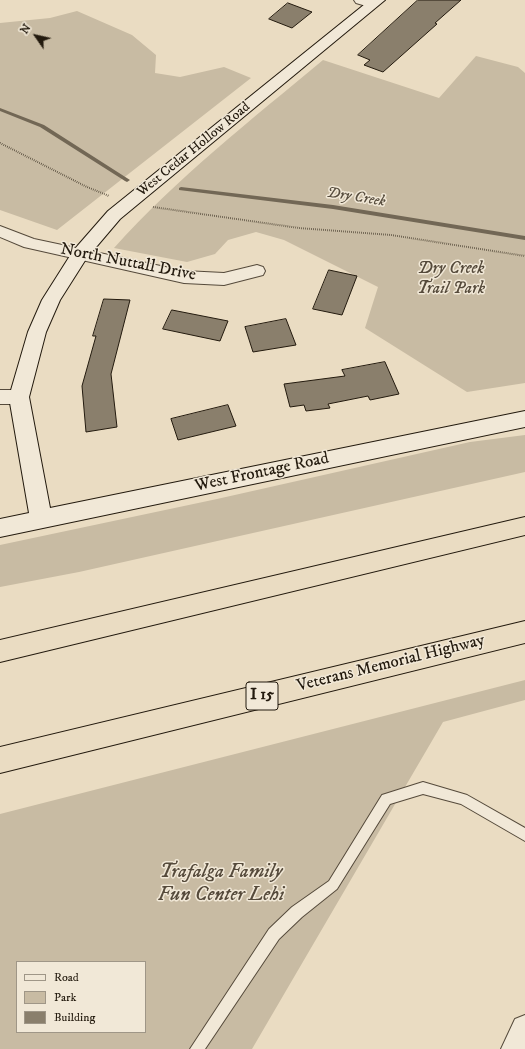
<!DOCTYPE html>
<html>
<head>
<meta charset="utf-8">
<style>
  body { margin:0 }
  #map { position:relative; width:525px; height:1049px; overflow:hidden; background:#eadcc2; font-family:"IM FELL DW Pica",serif }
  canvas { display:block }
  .legend { position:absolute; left:16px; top:961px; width:130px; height:72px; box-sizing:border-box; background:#f1e8d7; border:1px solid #9f9687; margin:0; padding:5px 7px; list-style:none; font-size:12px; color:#231a0e }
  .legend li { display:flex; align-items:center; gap:8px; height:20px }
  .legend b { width:20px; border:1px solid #9f9687 }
  .north { position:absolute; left:16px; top:16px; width:40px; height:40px; -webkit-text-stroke:3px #f1e8d7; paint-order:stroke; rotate:304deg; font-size:11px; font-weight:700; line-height:16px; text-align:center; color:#231a0e }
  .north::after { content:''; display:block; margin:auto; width:14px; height:18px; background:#231a0e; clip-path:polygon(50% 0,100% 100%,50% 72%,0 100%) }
</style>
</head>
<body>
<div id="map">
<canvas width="525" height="1049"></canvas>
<ul class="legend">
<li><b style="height:5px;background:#f1e8d7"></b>Road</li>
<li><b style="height:11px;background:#c8bba3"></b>Park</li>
<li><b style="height:11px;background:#8a7f6c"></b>Building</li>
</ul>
<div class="north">N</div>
</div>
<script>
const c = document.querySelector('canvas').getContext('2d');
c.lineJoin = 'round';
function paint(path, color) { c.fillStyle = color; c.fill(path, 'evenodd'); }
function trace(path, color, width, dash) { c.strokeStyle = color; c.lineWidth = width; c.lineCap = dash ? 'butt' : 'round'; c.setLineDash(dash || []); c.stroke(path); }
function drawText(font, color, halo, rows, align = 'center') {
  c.font = font + ' "IM FELL DW Pica",serif'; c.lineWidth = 3; c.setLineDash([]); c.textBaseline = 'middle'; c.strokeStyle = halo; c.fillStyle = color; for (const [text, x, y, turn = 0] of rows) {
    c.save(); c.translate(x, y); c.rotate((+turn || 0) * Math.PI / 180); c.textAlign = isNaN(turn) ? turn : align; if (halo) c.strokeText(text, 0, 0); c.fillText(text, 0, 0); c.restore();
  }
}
paint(new Path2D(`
  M77 11 132 35 156 55 155 73 180 77 224 67 251 78 57 230 0 210V23L50 18Z
  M476 56 518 67 525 73V383L467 392 365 328 378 287 284 240 256 232 228 240 215 254 187 262 114 248C177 178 251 120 323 60L439 98Z
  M525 435V472L79 572 0 587V545L217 499 470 442Z
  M525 680V700L443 722 252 1049H0V814ZM17 962H145V1032H17Z`), '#c8bba3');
paint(new Path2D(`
  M0 108 44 125 130 180 127 182 125 181 40 127 0 111Z
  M181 187 333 205 525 236V240L333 209 179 190V188Z`), '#726755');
const building = new Path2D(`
  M418 0H461L435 23 437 24 383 72 364 65 370 60 358 55Z
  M288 3 312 12 292 28 269 19Z
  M329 270 357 276 342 315 313 309Z
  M104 299 130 300 111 374 117 427 86 432 82 386 96 336H93Z
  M172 310 228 321 220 341 163 329Z
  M286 319 296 345 253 352 245 327Z
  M385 362 399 394 370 400 368 396 328 404 330 408 306 411 304 405 290 407 284 384 345 376 342 370Z
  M228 405 236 426 178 440 171 419Z`);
paint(building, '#8a7f6c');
trace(building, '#231a0e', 1);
const lane = new Path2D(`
  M423 782 467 795 525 828V841L461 804 423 794 390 804 337 889 302 917 279 939 205 1049H190L269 929 292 907 329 881 382 795Z`);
const street = new Path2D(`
  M354 0H373L379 4 373 8 356 3Z
  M0 226 34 239 184 271 224 273 257 265 263 267 265 271 263 275 224 285 184 283 24 247 0 237Z
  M0 390H19L25 392 28 397 25 402 19 404H0Z
  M525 1015V1049H501L515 1019Z`);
const secondary = new Path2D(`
  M370 0H385L120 219 86 259 60 300 46 332 29 397 50 508 525 411V427L0 537V519L29 513 9 397 28 332 42 300 73 251 108 211Z`);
const highway = new Path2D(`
  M525 517V535L0 662V640Z
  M525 621V643L0 773V747Z`);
trace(lane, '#554a3b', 2);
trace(street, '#554a3b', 2);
trace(secondary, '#231a0e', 2);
trace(highway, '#231a0e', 2);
trace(new Path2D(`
  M0 143 87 187 109 196
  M153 207 299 228 391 235 525 256`), '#231a0e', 2, [0.5, 1.5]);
paint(lane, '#f1e8d7');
paint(street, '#f1e8d7');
paint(secondary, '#f1e8d7');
paint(highway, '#eadcc2');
drawText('14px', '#231a0e', '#f1e8d7', [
  ["West Cedar Hollow Road",194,150,-39]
]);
drawText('italic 15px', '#574d3e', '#f1e8d7', [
  ["Dry Creek",356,198,9]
]);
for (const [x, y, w] of [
  [262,696,32]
]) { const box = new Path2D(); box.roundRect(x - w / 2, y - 14, w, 28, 3); c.fillStyle = '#f1e8d7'; c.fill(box); trace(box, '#231a0e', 1); }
drawText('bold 16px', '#231a0e', null, [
  ["I 15",262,696]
]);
drawText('17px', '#231a0e', '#f1e8d7', [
  ["North Nuttall Drive",128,263,11],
  ["West Frontage Road",262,473,-12],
  ["Veterans Memorial Highway",391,664,-14]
]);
drawText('italic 17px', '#554a3b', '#f1e8d7', [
  ["Dry Creek",451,269],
  ["Trail Park",451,289]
]);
drawText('italic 20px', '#554a3b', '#f1e8d7', [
  ["Trafalga Family",221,873],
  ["Fun Center Lehi",221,896]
]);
</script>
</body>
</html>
